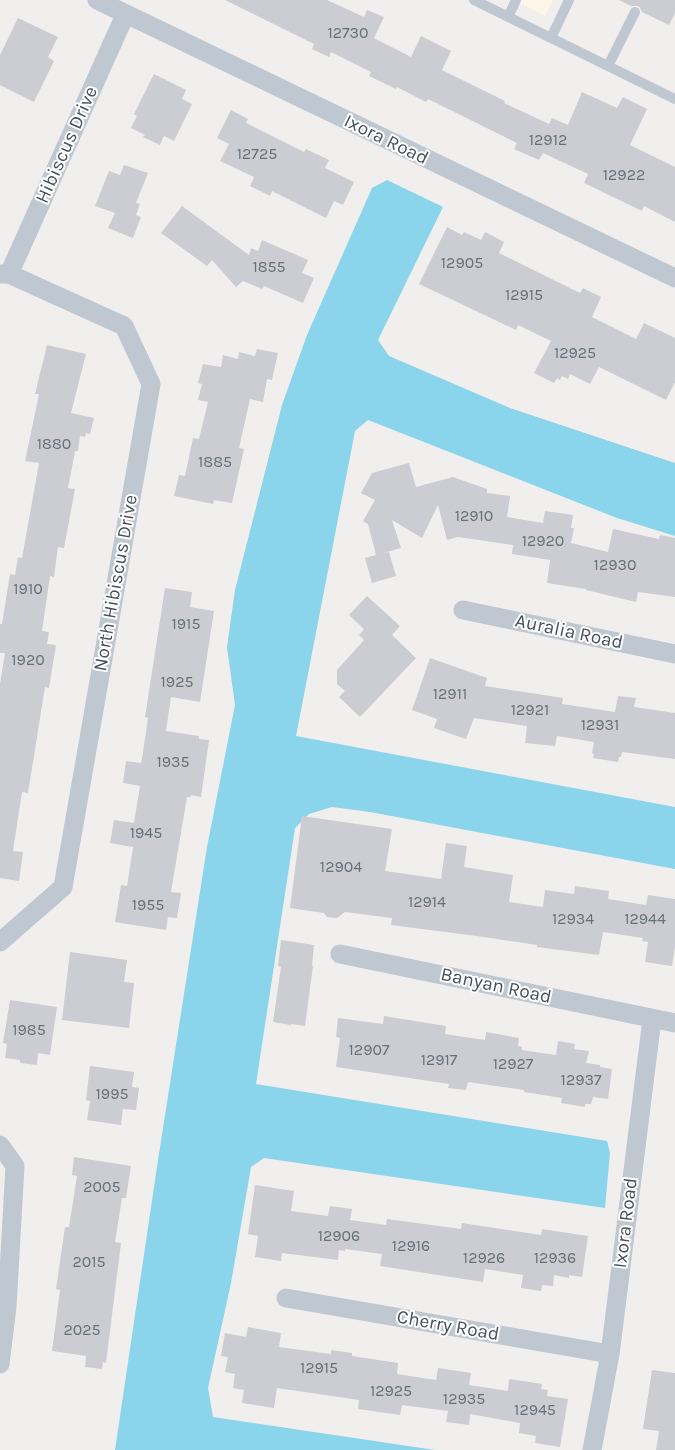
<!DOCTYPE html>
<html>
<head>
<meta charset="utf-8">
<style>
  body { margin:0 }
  canvas { display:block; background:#f1eeee }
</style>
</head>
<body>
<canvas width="675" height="1450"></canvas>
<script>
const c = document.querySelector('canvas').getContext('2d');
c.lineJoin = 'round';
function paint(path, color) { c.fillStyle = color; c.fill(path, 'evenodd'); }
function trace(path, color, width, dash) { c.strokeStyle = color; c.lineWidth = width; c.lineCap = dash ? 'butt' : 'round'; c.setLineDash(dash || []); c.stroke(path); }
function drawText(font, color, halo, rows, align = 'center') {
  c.font = font + ' Karla,sans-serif'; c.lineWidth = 4; c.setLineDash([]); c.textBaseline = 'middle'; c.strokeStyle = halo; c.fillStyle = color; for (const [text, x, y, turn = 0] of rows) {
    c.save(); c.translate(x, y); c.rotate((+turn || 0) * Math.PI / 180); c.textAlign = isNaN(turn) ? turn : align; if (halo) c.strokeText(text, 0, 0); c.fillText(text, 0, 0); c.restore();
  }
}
paint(new Path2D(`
  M513 0H553L545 16Z`), '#fbf6e7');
paint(new Path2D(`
  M387 180 443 207 378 340 389 356 510 408 675 463V536L617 518 368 420 355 431 296 736 675 807V869L370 812 332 807 309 814 295 828 256 1084 607 1141 610 1153 605 1208 264 1158 251 1167 231 1283 208 1388 213 1417 435 1450H115L158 1160 207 847 235 705 227 647 235 590 282 405 307 335 372 188Z`), '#8ad5eb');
paint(new Path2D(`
  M225 0H327L364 17 367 10 384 17 374 38 411 57 421 36 451 51 442 70 505 101 504 103 549 124 552 118 568 125 582 92 617 108 623 97 647 109 630 145 675 167V222L644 206 642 211 584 183 588 174 543 153 539 160 514 149 517 143 428 99 426 102 397 87 396 89 369 76 371 72 331 52 329 57 312 49 314 44Z
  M619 0H675V13L669 25 642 12 640 8 638 6H631Z
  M18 18 58 37 48 57 54 61 34 102 0 85V55Z
  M154 74 186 90 182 99 192 104 174 141 164 136 160 145 143 137 145 135 131 128 137 116 134 114Z
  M231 110 248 119 246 123 304 152 306 149 329 160 325 168 354 182 343 205 334 201 326 218 272 191 270 196 250 186 254 177 220 161 229 144 217 138Z
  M124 165 148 173 136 203 140 204 136 215 141 217 133 238 108 228 115 213 95 206 109 171 120 175Z
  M182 206 249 255 251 248 258 251 262 240 308 260 302 273 314 278 303 303 264 286 262 289 243 281 236 287 212 260 207 266 161 233Z
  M447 227 462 235 464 232 481 240 485 232 504 242 499 253 580 293 583 288 601 297 592 317 636 339 644 323 675 338V382L666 400 599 367 590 384 570 374 568 379 562 376 560 380 557 378 554 383 534 373 551 341 518 325 516 330 419 284Z
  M47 345 86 354 71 413 94 418 90 434 86 433 85 437 80 436 78 451H75L68 488 75 489 64 548 58 547 54 577 50 576 42 631 49 632 47 644 56 645 49 688 45 687 28 793 22 792 13 851 23 852 19 881 0 878V684L5 653H0V624H2L10 574 15 575 18 557 22 558 39 463 25 461 39 394H35Z
  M257 349 278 353 272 380 267 379 263 402 250 399 239 448 244 449 232 503 214 500 213 504 174 496 179 475 185 476 193 438 199 439 208 402 198 400 202 384 198 383 203 364 221 367 223 355 238 359 239 352 255 356Z
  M409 463 416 487 453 477 487 489V493L510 496 507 517 543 523 545 511 573 515 571 528H574L571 543 608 552 613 529 659 539 660 535 675 538V597L638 592 636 602 586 590V589L547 583 550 560 512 554 513 545 458 537 447 540 438 505 422 538 392 520 401 548 383 553 389 552 396 576 372 583 365 558 376 555 368 524 363 521 375 500 361 493 372 473Z
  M165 588 192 592 190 607 214 611 200 702 171 697 166 731 199 736V739L209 740 201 797 191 795V797H187L171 892 181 893 177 918 168 917 166 930 115 922 121 885 127 886 133 847 110 843 114 820 134 823 140 786 123 783 126 761 141 763 142 759 148 718 145 717Z
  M367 596 400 626 392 635 416 658 360 717 339 697 345 691 337 684V670L364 640 359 635 364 629 349 615Z
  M430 658 487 678 485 686 563 698 562 704 615 712 618 696 636 698 634 707 675 713V759L622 752 621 757H619L618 762 593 758 594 754 592 753 594 742 557 736 555 746 525 743 527 726 474 718 466 739 434 728 437 719 412 710Z
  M302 816 392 829 385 871 441 879 446 843 467 846 464 867 513 875 509 902 543 907 545 890 574 894 575 886 609 891 608 899 646 905 648 895 675 899V946L672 966 645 962 648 942 642 941 643 938 603 932 599 955 537 947V945L484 937 391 925 392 918 345 912 337 918 327 917 324 913 290 908Z
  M281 940 314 945 312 966H313L305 1026 291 1024V1025L273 1022 281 967 278 966Z
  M70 952 127 960 124 982 134 983 129 1028 62 1020Z
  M10 1000 57 1007 50 1055 38 1053 37 1065 20 1063V1060L5 1058 7 1044 3 1043Z
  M384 1016 446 1026 445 1034 485 1040 486 1032 519 1038 518 1046 522 1047V1050L556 1055 558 1041 575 1044 574 1049 589 1051 586 1063 600 1065V1067L612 1069 608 1099 593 1097 591 1104H585V1107L561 1103 562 1098 524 1092V1090L468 1082 466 1090 448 1088 449 1084 336 1067 340 1038 336 1037 338 1018 383 1024Z
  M90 1066 134 1072 132 1087 139 1088 136 1110 123 1109 121 1125 87 1120 90 1101 86 1100Z
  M74 1157 131 1166 126 1198H122L115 1242 121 1243 106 1363 103 1362 102 1369 85 1367 86 1356 52 1351 60 1290 56 1289 65 1227H69L77 1176 72 1175Z
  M255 1185 294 1191 291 1211 328 1216 330 1206 352 1209 350 1220 386 1225 387 1219 461 1229 462 1223 541 1235 542 1229 588 1236 582 1277 569 1275V1278L554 1275 553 1286 542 1285 541 1291 521 1288 523 1275 485 1269 483 1282 380 1266 382 1254 345 1249V1251L339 1250 338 1260 282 1253 281 1261 255 1257 258 1236 248 1234Z
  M248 1327 281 1333 279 1347 331 1354V1350L352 1353V1356L398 1363 397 1374 436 1380 438 1368 471 1373 469 1385 508 1391 509 1379 542 1384 541 1389 548 1390 547 1396 568 1399 560 1447 535 1443 536 1436 519 1433 520 1423 470 1414 469 1425 446 1422 448 1411 402 1405 400 1415 358 1409 359 1400 277 1388 274 1408 242 1403 244 1390 233 1388 235 1374 225 1372 228 1357 221 1356 225 1333 246 1337Z
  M652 1370 675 1373V1450H656L659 1431 643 1429Z`), '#cbcdd3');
trace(new Path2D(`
  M474 0 675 99
  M508 17 516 0
  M551 38 569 0
  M608 66 635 12`), '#bfc8d0', 10);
trace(new Path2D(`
  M97 0 675 278
  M0 274H9L124 326 151 384 63 887 0 942
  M9 274 125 15
  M463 610 675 654
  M340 954 675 1023
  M0 1145 15 1166 7 1307 0 1364
  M286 1298 610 1354
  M592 1450 610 1354 652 1019`), '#bfc8d0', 19);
drawText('16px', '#677079', null, [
  ["12730",348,33],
  ["12912",548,140],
  ["12725",257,154],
  ["12922",624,175],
  ["12905",462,263],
  ["1855",269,267],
  ["12915",524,295],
  ["12925",575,353],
  ["1880",54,444],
  ["1885",215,462],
  ["12910",474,516],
  ["12920",543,541],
  ["12930",615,565],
  ["1910",28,589],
  ["1915",186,624],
  ["1920",28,660],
  ["1925",177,682],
  ["12911",450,694],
  ["12921",530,710],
  ["12931",600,725],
  ["1935",173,762],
  ["1945",146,833],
  ["12904",341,867],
  ["12914",427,902],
  ["1955",148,905],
  ["12934",573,919],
  ["12944",645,919],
  ["1985",29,1030],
  ["12907",369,1050],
  ["12917",439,1060],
  ["12927",513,1064],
  ["12937",581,1080],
  ["1995",112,1094],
  ["2005",102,1187],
  ["12906",339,1236],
  ["12916",411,1246],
  ["12926",484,1258],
  ["12936",555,1258],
  ["2015",89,1262],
  ["2025",82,1330],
  ["12915",319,1368],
  ["12925",391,1391],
  ["12935",464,1399],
  ["12945",535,1410]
]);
drawText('19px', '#46515b', '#fff', [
  ["Ixora Road",386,140,26],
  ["Hibiscus Drive",67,145,-66],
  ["North Hibiscus Drive",116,583,-80],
  ["Auralia Road",569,632,12],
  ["Banyan Road",496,986,12],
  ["Ixora Road",626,1223,-83],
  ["Cherry Road",448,1326,10]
]);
</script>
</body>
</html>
